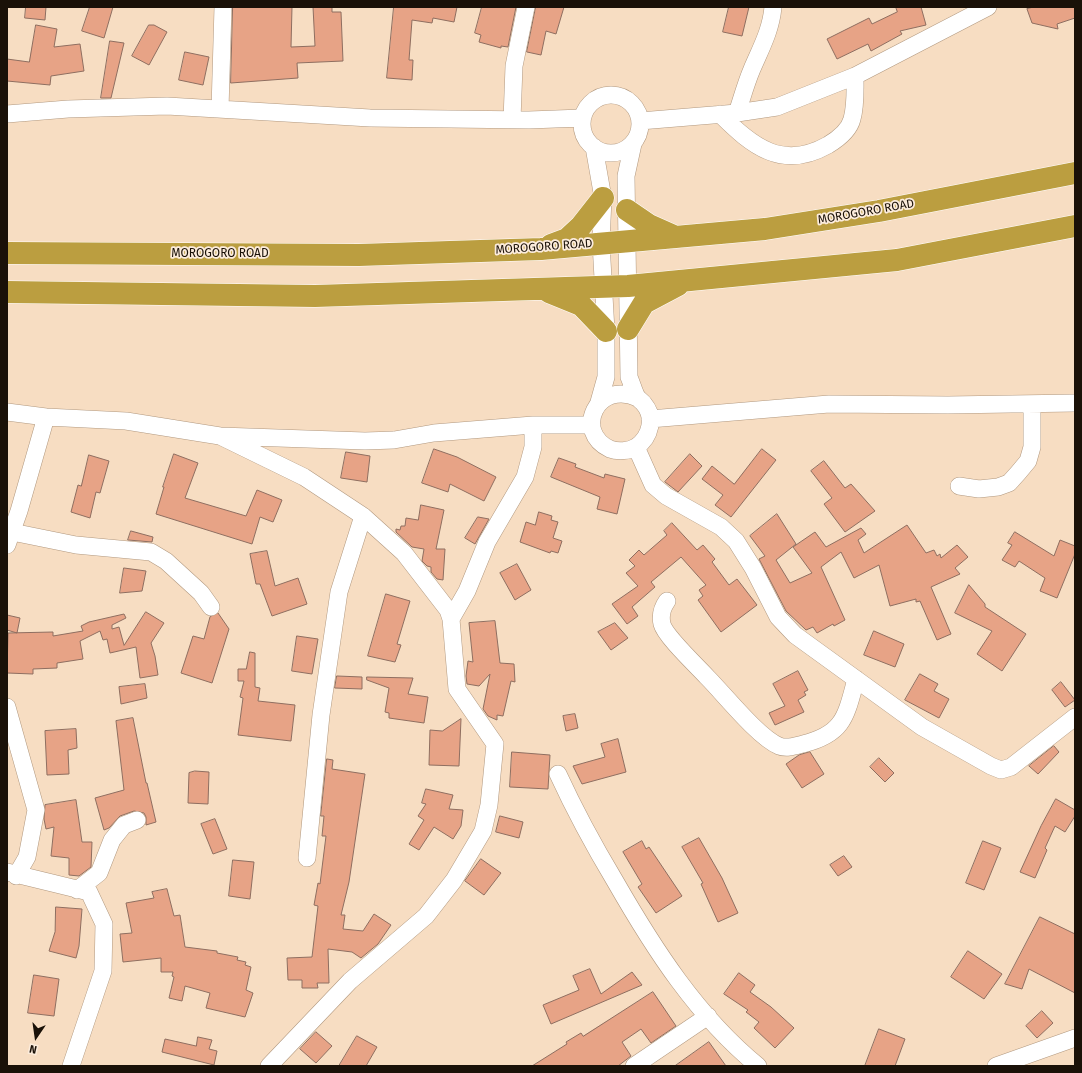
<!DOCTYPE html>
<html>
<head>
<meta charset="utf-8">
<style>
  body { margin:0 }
  #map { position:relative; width:1082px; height:1073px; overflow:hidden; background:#f7ddc2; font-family:"Fira Sans",sans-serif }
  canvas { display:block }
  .frame { position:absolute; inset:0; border:8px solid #1a1108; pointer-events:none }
  .north { position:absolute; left:16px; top:1017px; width:40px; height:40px; -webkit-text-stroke:3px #fcecdc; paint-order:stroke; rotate:193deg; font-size:11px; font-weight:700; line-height:16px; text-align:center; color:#1a1108 }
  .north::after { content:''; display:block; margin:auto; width:14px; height:18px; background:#1a1108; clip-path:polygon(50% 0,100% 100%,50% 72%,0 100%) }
</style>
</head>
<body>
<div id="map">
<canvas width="1082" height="1073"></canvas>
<div class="frame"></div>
<div class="north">N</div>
</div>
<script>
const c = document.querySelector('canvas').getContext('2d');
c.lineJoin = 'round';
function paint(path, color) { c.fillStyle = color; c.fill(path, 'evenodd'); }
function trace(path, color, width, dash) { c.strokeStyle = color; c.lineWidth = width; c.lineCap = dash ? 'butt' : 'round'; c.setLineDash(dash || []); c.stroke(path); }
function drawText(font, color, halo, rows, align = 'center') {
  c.font = font + ' "Fira Sans",sans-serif'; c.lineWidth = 3.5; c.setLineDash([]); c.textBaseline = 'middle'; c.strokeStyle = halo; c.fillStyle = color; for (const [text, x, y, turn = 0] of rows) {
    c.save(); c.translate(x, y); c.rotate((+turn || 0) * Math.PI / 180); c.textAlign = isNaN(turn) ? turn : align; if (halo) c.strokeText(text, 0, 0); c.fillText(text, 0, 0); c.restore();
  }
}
const building = new Path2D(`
  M26 7H46L45 20 25 18Z
  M90 7H113L104 38 82 31Z
  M233 7H292L291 47 315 46 313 7H332V12H341L343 61 297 63 298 78 231 83Z
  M394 7H457L454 22 433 18 432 23 412 20 409 60H413L412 80 387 78Z
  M482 7H516L508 47 501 46V48L479 42 481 35 475 33Z
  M536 7H564L556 34 546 31 541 55 527 52Z
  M729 7H749L742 36 723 32Z
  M896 7H921L926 25 900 31 902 34 871 51 868 44 837 59 827 39 869 18 872 24 897 12Z
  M1034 7H1075V18L1057 24 1058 29 1032 23 1027 9Z
  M36 25 57 29 54 47 80 44 84 71 51 76 50 85 7 81V59L29 62Z
  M149 25H154L167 32 149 65 132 56Z
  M110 41 124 43 111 98H101Z
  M185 52 209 57 203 85 179 80Z
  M434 449 457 457 496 477 484 501 450 484 448 492 422 483Z
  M762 449 776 460 731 517 715 505 723 495 702 479 712 466 734 484Z
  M346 452 370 456 367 482 341 478Z
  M174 454 198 463 185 498 246 516 257 490 282 500 273 522 260 517 252 544 156 514 164 487H163Z
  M690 454 702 466 678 492 665 482Z
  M89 455 109 461 100 493 96 492 90 518 71 512 78 485 81 486Z
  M559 458 576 464 575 467 604 478 605 474 625 479 617 514 597 509 600 497 551 477Z
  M824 461 845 488 851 484 875 511 845 532 824 504 832 498 811 471Z
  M421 505 444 510 436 549H445L443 580 437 579 431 572V567L427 566 422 561 424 549 412 547 396 532V529L400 530 401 526H405L406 518 418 520Z
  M539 512 552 516 551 520 558 522 553 538 562 541 558 553 551 551 550 553 520 542 526 522 535 525Z
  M777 514 796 544 776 560 790 583 812 573 793 547 815 532 826 547 861 528 866 534 858 540 864 553 907 525 926 553 934 550 937 556 940 554 941 558 957 545 968 557 955 568 960 574 931 587 951 634 937 640 920 601 916 602V599L890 606 879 565 854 578 841 552 821 567 845 620 834 626 833 624 817 633 813 627 806 630 786 611 759 559 765 556 750 536Z
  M478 517 489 519 475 544 465 538Z
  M672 523 697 550 703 545 715 559 712 562 729 585 737 579 757 605 721 632 698 600 703 596 699 590 706 585 681 557 651 582 655 587 632 607 638 616 627 624 612 604 638 586 626 573 635 566 629 560 639 550 644 555 667 535 664 531Z
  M131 531 153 537 152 542 128 540Z
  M1015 532 1054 556 1060 540 1075 546V554L1057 598 1040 591 1045 578 1019 561 1015 567 1002 560 1012 545 1008 543Z
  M267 551 275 586 298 578 307 604 272 616 260 584H256L250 554Z
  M517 564 531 590 515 600 500 573Z
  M124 568 146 571 142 591 120 593Z
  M969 585 985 604V607L1026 634 1002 671 977 654 992 631 955 613Z
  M386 594 410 601 397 644 401 645 395 662 368 656Z
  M146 612 164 623 151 643 155 656 158 675 140 678 136 647 110 653 107 639 103 640 100 631 80 641 83 659 57 663V668L33 669V674L7 673 8 633 53 632V636L83 631 81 626 89 622 124 614 126 618 112 625V629L119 627 124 645Z
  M218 613 229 629 212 683 181 673 193 636 204 639 210 617Z
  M7 615 20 618 17 633 7 630Z
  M495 621 500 663 514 664 515 682 511 681 503 716 497 715V720L488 716 483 709 490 674 479 686 467 684 466 676 468 661 473 662 469 623Z
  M615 623 628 638 611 650 598 632Z
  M874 631 904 644 895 667 864 655Z
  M297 636 318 639 312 674 292 671Z
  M250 652 255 653V687L260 688 258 701 295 705 291 741 238 735 243 698 240 697 244 681H238V669H246Z
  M798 671 808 690 804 692 806 695 798 700 804 712 775 725 769 713 785 706 773 684Z
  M920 674 938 684 934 691 949 699 939 718 905 700Z
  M337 676 362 677V689L335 688Z
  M367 677 413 678 408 694 428 697 424 723 389 718V713L385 712 389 688 367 680Z
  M1061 682 1075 700 1065 707 1052 690Z
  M145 684 147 698 121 704 119 687Z
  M575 714 578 728 566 731 563 716Z
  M133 718 146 783H147L156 822 146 825V817L144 813 134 811 120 816 109 828 104 830 95 798 124 790 116 721Z
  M461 719 459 766 429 765 430 730 442 731Z
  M76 729 77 748 68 750 69 774 47 775 45 731Z
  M618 739 626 772 582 784 573 766 605 757 601 744Z
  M1054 746 1059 752 1038 774 1029 766Z
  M512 752 550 755 548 789 510 787Z
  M810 752 824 774 802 788 786 764 799 755Z
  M879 758 894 773 885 782 870 767Z
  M327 759 333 760 332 769 365 774 349 882 341 915H345L343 929 363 931 374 914 391 925 378 944 361 958 352 952 328 949 329 983H317L318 988H302V980H288L287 958 312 957 318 906 314 905 318 883 320 884 326 836H322L324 816H321Z
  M195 771 209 772 208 804 188 803 189 773Z
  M426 789 453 795 449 809 463 810 461 826 453 839 434 827 419 850 409 844 424 820 418 816 426 804 422 803Z
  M1056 799 1075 810V816L1065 832 1055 826 1045 848 1047 850 1035 878 1020 872 1041 826Z
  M76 800 82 842H92L91 867 79 876 69 875V858L51 856 54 827 46 829 44 819 45 805Z
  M500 816 523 822 519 838 496 832Z
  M215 819 227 849 213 854 201 824Z
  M699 838 722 878 738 913 718 922 701 884 703 883 682 847Z
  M642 841 646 849 649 847 682 896 656 913 638 887 642 884 623 852Z
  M983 841 1001 848 984 890 966 883Z
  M844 856 852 867 838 876 830 865Z
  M481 859 501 873 484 895 465 881Z
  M233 860 254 862 250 899 229 896Z
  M167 889 174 916 180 915 185 947 217 951V953L238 957 237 960 246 962 245 965 251 967 246 990 253 993 245 1017 206 1008 210 993 185 986 182 1001 169 998 174 977 172 976 173 972H161V958L123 962 120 934 132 933 126 903 154 898 152 892Z
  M56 907 82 909 79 946 76 958 49 951 55 932Z
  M1040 917 1075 934V993L1029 969 1022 989 1005 984Z
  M968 951 1002 974 984 999 951 977Z
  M590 969 601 994 632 972 642 985 551 1024 543 1005 579 990 573 976Z
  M739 973 755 985 750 992 771 1007 794 1028 775 1048 754 1028 759 1022 746 1012 748 1010 724 994Z
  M34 975 59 979 54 1016 28 1013Z
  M653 992 676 1026 651 1043 641 1029 622 1042 631 1056 618 1066H532L567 1044 566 1042 581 1033 583 1036Z
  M1042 1011 1053 1023 1037 1038 1026 1026Z
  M879 1029 905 1039 895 1066H865Z
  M316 1032 332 1046 316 1063 300 1049Z
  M357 1036 377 1047 366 1066H339Z
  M198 1037 212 1040 209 1049 217 1051 214 1065 162 1052 165 1039 196 1046Z
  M709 1042 726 1066H675Z`);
paint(building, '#e7a386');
trace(building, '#8e6e60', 1);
const minor = new Path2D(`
  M582 124a29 29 0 1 1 58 0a29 29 0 1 1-58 0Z
  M220 109 223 7
  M737 113C742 98 746 83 752 69 761 48 771 30 773 7
  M7 114 68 109 167 106 370 118 529 120 582 118
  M720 114C752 146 782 171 828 145 838 139 849 131 852 119 856 105 855 90 855 76
  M512 120 514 66 526 7
  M640 121 737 113 777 107 855 76 988 7
  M633 144 626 176 629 377C632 384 634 392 637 397 639 400 642 401 644 404 655 417 651 437 636 447 629 451 618 452 610 449 573 432 597 379 638 398
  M594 147 603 198 601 243 606 331V377L599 402
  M7 412 46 417 126 421 220 436 365 441 394 440 434 433 533 425H592
  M650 419 829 404 948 405 1075 403
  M220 436 304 477 363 516 404 553 448 610 451 619 457 689 495 744 489 805 483 831 454 880 426 916 350 981 269 1066
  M636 447 653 485 666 496 721 527 736 541 753 568 778 617 795 635 922 727 991 766 1001 770 1011 767 1075 717
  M959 486 979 489 998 487 1009 483 1018 473 1028 461 1032 447V404
  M12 532 76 545 151 552 166 561 201 593 211 607
  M7 545 19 511 46 417
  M667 601C662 608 660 615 662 624 665 636 697 666 707 677 724 694 758 737 779 746 787 749 795 746 803 744 844 734 846 716 856 679
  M451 619 467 591 487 542 525 477 533 447V425
  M7 707 36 810 27 857 16 876
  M558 774C575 811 594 846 615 881 654 949 697 1016 758 1066
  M307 858 321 715 339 592 363 516
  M7 872 89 892 104 924 103 971 71 1066
  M77 890 99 873 112 840 124 825 137 820
  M634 1066 708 1016
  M996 1066 1075 1038`);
const highway = new Path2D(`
  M627 210 649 225 676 237
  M551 245 567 239 581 226 603 198
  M7 253 359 255 541 249 765 229 879 211 1075 173
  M7 292 315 296 628 286 897 260 1075 226
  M549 292 581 305 606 331
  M628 329 644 303 678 285`);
trace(minor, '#b1987f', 18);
trace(highway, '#fff', 23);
trace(minor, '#fff', 17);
trace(highway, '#bb9e40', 22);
drawText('12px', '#1a1108', '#fcecdc', [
  ["MOROGORO ROAD",866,212,-10],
  ["MOROGORO ROAD",544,247,-4],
  ["MOROGORO ROAD",220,254]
]);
</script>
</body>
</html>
